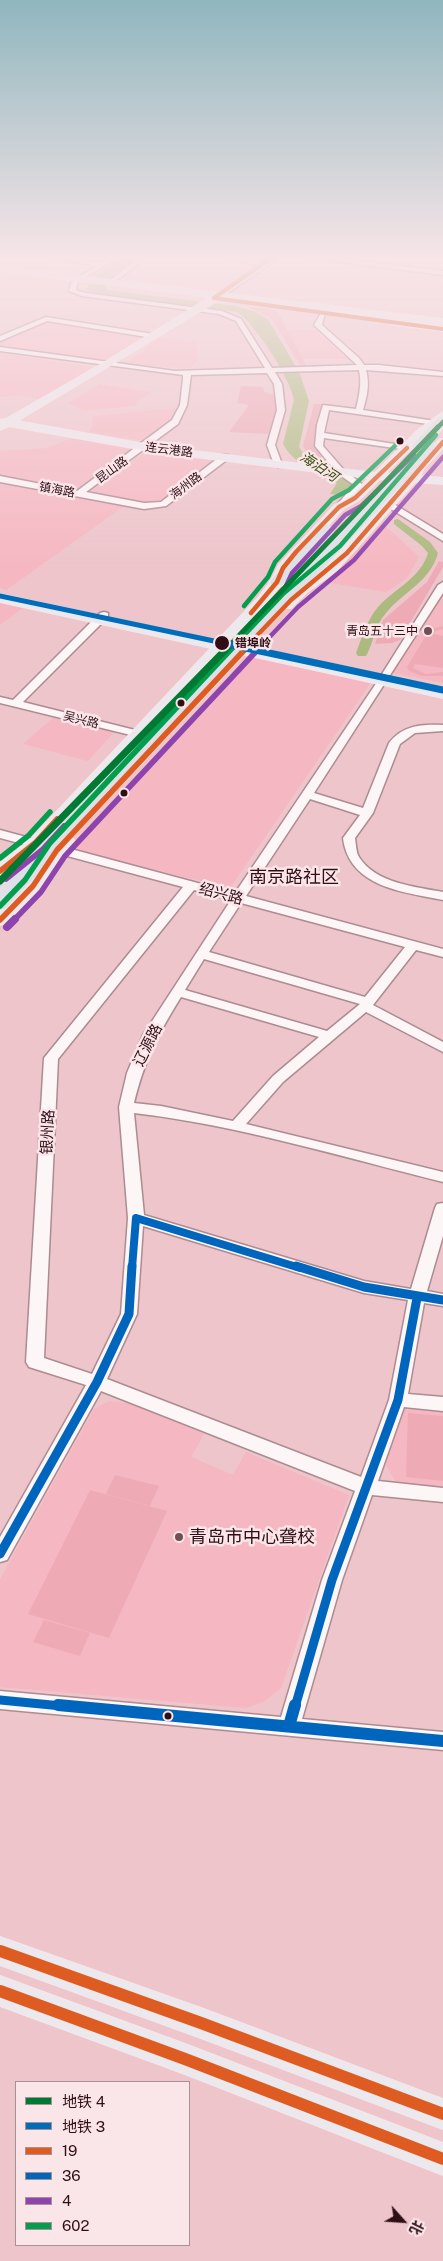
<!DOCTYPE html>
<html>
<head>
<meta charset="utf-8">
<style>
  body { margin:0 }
  #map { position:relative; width:443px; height:2261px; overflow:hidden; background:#edc5cb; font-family:"Public Sans","Noto Sans SC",sans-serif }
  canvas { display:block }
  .legend { position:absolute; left:15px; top:2081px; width:175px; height:165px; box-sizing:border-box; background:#fae6e9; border:1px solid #a99095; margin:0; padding:6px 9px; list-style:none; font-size:15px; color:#2f0e16 }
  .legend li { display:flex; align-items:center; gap:10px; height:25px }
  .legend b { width:25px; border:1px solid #a99095 }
  .north { position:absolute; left:378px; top:2196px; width:50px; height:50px; -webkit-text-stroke:4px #fae6e9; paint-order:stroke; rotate:116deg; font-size:14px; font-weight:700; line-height:20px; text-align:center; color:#2f0e16 }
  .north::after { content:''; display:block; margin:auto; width:18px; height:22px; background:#2f0e16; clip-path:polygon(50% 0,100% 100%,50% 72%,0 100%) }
</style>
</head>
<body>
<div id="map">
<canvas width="443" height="2261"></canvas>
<ul class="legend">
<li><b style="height:6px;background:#007a33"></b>地铁 4</li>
<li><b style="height:6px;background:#006dbb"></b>地铁 3</li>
<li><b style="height:6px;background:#de5c21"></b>19</li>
<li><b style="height:6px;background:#0065bd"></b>36</li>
<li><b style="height:6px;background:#8e44ad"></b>4</li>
<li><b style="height:6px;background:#029e4e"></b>602</li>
</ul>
<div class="north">北</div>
</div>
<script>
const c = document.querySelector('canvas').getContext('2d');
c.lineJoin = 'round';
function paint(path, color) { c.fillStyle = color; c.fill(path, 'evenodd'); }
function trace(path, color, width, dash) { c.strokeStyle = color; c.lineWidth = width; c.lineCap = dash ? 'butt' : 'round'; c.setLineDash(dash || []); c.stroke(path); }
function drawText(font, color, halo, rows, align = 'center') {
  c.font = font + ' "Public Sans","Noto Sans SC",sans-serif'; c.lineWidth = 5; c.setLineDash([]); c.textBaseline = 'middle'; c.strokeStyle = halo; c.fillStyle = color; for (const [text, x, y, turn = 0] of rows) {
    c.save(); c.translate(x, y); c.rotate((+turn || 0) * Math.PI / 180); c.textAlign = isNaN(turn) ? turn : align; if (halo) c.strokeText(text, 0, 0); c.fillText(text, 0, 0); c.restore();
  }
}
paint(new Path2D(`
  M47 320 143 337 103 362 0 348V341Z
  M314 329 347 359H300L284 330Z
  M161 338 196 343 198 360 189 369 126 363Z
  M0 353 93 367 40 399 21 396 0 397Z
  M99 384 152 392 136 402 137 406 84 411 68 403Z
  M179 408 171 421 143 441 89 432 92 427 93 416Z
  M73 438 133 449 74 490 0 476V451L46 448Z
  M149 450 218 459 157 503 147 504 87 492Z
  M0 481 126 505 6 590 0 588Z
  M378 526 385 527 394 533 419 557 407 578 386 592 325 582 372 535Z
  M443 590V683L388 672Z
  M0 602 24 607 0 625Z
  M252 654 372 681 230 888 70 849Z
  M54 717 114 732 88 761 23 744Z
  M109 1401 133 1404 204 1434 191 1457 233 1475 246 1452 349 1495 281 1688 263 1702 246 1708 0 1687V1579L94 1409Z
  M405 1407 443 1410V1491L409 1488 395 1481 384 1461Z`), '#f5b7c1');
paint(new Path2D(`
  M254 307 275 310 279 314 307 367H301L272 319 250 308Z
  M241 386 263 387 265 392 273 395 277 394 278 411 268 434 229 432 249 405 237 403Z
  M314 404H324L316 447 328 463C316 461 309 457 303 446Z
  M439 561 443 562V567L400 640 392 643 375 644 383 620 427 582Z
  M443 626V629L436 631 434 634 443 636V668L415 664 413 668 426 674 443 672V676H422L409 671 407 667 430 629Z
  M408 1413 443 1416V1481L406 1477Z
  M115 1475 159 1486 150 1506 106 1494Z
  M90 1490 167 1511 109 1638 28 1614Z
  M44 1620 90 1633 80 1656 33 1642Z`), '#eeabb6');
paint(new Path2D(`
  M125 255H141L106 283 107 290 235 306 253 311 268 319 300 374 309 401 299 447 304 454 355 486 347 496 330 494 337 483C318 472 293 464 283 444L294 400C290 378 256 325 237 312L97 294 86 290 93 276 117 263Z`), '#acba7f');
paint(new Path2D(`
  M398 519 430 542 438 553C430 582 404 591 386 613 375 625 374 642 366 656H358L356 653C362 637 367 620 378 607 395 588 420 579 428 553L422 546 394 524V520Z`), '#acba7f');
const minor = new Path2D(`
  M34 255H53L102 263 111 255H118L110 263 78 281 76 290 85 293 222 311 241 319 272 368 357 365 314 325 321 313H325L322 325 359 358 364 365H379L443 372V376L366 370C370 384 367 396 363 410L435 421 439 423 435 425 329 410 324 433 401 445 405 447 401 449 324 438 323 446 343 469 363 485 342 509 339 510 335 507 354 485 337 473 315 446 317 425 323 405 356 409C359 396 362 384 359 370L275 372 282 384 285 410 275 445 282 464 278 467 274 464 267 445 277 410 274 384 267 373 191 375 187 405 178 424 86 492 144 503 161 502 222 455H228V459L166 506 144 509 0 482V476L77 491 172 420 180 405 183 379V375L0 351V347L175 371 265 368 236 321 219 314 82 296 69 291 72 281 97 266Z
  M142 255H150L112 284H108V282Z
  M212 255H229L264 261 272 255H280L269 265 220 298 218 297V295L259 265Z
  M285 255H309L443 271V275Z
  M46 317 153 334 157 336 153 338 47 321 0 341V336Z
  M389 501 443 534V541L386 506V502Z
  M443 582V593L314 793 363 808 389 743C403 725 422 724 443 725V731L415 733 400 744 373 813 355 838C356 844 356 852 359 857 375 883 416 887 443 892V900C403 892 349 887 343 838L360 815 310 799 246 896 443 949V957L416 950 373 1005 443 1042V1052L366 1012 283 1082 246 1124 443 1172V1182C342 1157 238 1125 134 1113L144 1215 364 1281 411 1289 435 1208 437 1204 443 1203V1236L427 1291 443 1294V1306L424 1303 408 1394 443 1397V1411L404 1407 378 1481 443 1488V1502L372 1495 342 1580 302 1719 443 1732V1750L0 1709V1691L281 1717 322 1580 355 1491 101 1391 7 1560 0 1562V1537L86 1385 29 1367 26 1362 44 1058 183 887 0 838V830L235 893 377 682 438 585ZM194 890 231 900 143 1035 127 1073 119 1107 128 1218 121 1314 92 1374 44 1358 58 1059ZM241 903 405 947 365 997 209 952ZM204 959 360 1004 327 1031 185 990ZM181 997 319 1037 273 1076 233 1121 161 1106 134 1103C144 1061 158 1034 181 997ZM143 1226 364 1293 408 1300 389 1400 361 1477 107 1379 137 1314Z
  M104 612 108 613V617L23 702 155 735 157 737 155 739 151 740 0 703V697L13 700 100 613Z`);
const major = new Path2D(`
  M0 267 443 319V325L221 299 17 421 161 447 375 473 419 429 443 412V420L427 433 386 473 409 475 416 464 439 440 443 439V448L424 468 420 476 443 478V484L415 482 336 571 307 592 291 608H283L281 605 283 602 299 586 328 565 404 481 380 479 359 500 343 509 288 569 283 582 265 605 229 644 443 690V698L223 650 40 846 6 874 0 876V863L30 840 211 648 0 602V594L217 641 257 599 271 581 279 565 335 505 351 496 369 478 161 453 9 426 0 430V420L6 419 105 362 210 297 0 271Z
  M67 836 72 838 75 841 63 853 39 889 6 923 0 925V911C9 902 19 893 27 883 39 868 48 841 67 836Z
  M0 1937 201 2008 443 2099V2129L201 2038 0 1965Z
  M0 1976 185 2044 443 2143V2175L185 2074 0 2006Z`);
const highway = new Path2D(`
  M443 416V427L422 449H414L412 446 414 443 439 417Z
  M289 567 294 568 296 571 282 585H272L270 582C274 576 281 569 289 567Z`);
trace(minor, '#ac8b91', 3);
trace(major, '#f7e5e8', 2);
trace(highway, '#f7e5e8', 3);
paint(minor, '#fcf6f7');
paint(major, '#ebe9ee');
paint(highway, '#dfe0e7');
const majorBridge = new Path2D(`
  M389 320 443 327`);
const highwayBridgeFar1 = new Path2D(`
  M289 571 327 532
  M241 645 428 447`);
const highwayBridge = new Path2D(`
  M0 901 242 644`);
trace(majorBridge, '#f7e5e8', 10, []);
trace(highwayBridgeFar1, '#f7e5e8', 15, []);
trace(highwayBridge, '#f7e5e8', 19, []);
trace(majorBridge, '#ebe9ee', 9);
trace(highwayBridgeFar1, '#dfe0e7', 14);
trace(highwayBridge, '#dfe0e7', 18);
trace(new Path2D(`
  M214 298 443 329
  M214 298 276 255`), '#de5c21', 4);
trace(new Path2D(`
  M251 613 277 582 283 568 296 552 339 507 355 498 407 448
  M248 645 291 600 347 553 443 442`), '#de5c21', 4.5);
trace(new Path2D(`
  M0 871 35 843 57 819
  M0 920 33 886 57 850 250 644`), '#de5c21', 5.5);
trace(new Path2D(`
  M0 1951 201 2023 443 2114
  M0 1991 185 2059 443 2159`), '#de5c21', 12);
trace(new Path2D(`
  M132 1268 136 1218 300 1268`), '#0065bd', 8);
trace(new Path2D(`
  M296 1266 364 1287 443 1300
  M0 1554 97 1382 129 1314 132 1266
  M0 1700 72 1707
  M295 1707 332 1580 398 1400 417 1298`), '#0065bd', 9);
trace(new Path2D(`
  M58 1705 443 1741
  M289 1726 295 1705`), '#0065bd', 12);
trace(new Path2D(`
  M258 620 285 588 292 573 345 515 361 506 414 455
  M262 645 298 607 354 560 443 457`), '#8e44ad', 4.5);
trace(new Path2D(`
  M6 879 42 850 64 826
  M14 920 41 892 65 856 263 644`), '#8e44ad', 5.5);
trace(new Path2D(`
  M7 927 15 919`), '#8e44ad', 8);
trace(new Path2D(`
  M244 606 268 577 275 562 332 499 349 490 400 441
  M235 645 284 593 340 546 436 435`), '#029e4e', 4.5);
trace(new Path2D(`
  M0 858 28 836 50 812
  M0 906 25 880 50 843 236 644`), '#029e4e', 5.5);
trace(new Path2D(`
  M437 428 443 422`), '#007a33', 4.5);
trace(new Path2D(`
  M230 645 438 427`), '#007a33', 5);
trace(new Path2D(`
  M0 881 231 644`), '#007a33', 7);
trace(new Path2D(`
  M0 596 233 645`), '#006dbb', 5);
trace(new Path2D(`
  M227 644 443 690`), '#006dbb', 7);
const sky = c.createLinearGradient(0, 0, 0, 572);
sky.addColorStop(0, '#90b6be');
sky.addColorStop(0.45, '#f7e5e8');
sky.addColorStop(1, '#f7e5e800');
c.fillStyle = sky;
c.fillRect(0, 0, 443, 572);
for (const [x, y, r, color] of [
  [400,441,4.5,"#2f0e16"],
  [428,631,5,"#724e55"],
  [222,643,8,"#2f0e16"],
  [181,703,4.5,"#2f0e16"],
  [124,793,4.5,"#2f0e16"],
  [179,1537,5,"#724e55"],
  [168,1716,4.5,"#2f0e16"]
]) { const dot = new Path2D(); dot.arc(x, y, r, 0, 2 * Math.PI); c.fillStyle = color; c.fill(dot); trace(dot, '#fae6e9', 2); }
drawText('12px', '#2f0e16', '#fae6e9', [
  ["连云港路",169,450,7],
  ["昆山路",112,470,-36],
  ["海州路",186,486,-37],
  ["镇海路",57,490,11],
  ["吴兴路",81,720,14]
]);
drawText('12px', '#2f0e16', '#fae6e9', [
  ["青岛五十三中",418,631]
], 'right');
drawText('bold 12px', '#2f0e16', '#fae6e9', [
  ["错埠岭",235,643]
], 'left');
drawText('italic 14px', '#364e0f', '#fae6e9', [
  ["海泊河",319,467,33]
]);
drawText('15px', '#2f0e16', '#fae6e9', [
  ["绍兴路",221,894,15],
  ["辽源路",148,1045,-63],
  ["银州路",48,1132,-87]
]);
drawText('18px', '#2f0e16', '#fae6e9', [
  ["南京路社区",294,877]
]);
drawText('18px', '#2f0e16', '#fae6e9', [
  ["青岛市中心聋校",189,1537]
], 'left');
</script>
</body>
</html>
